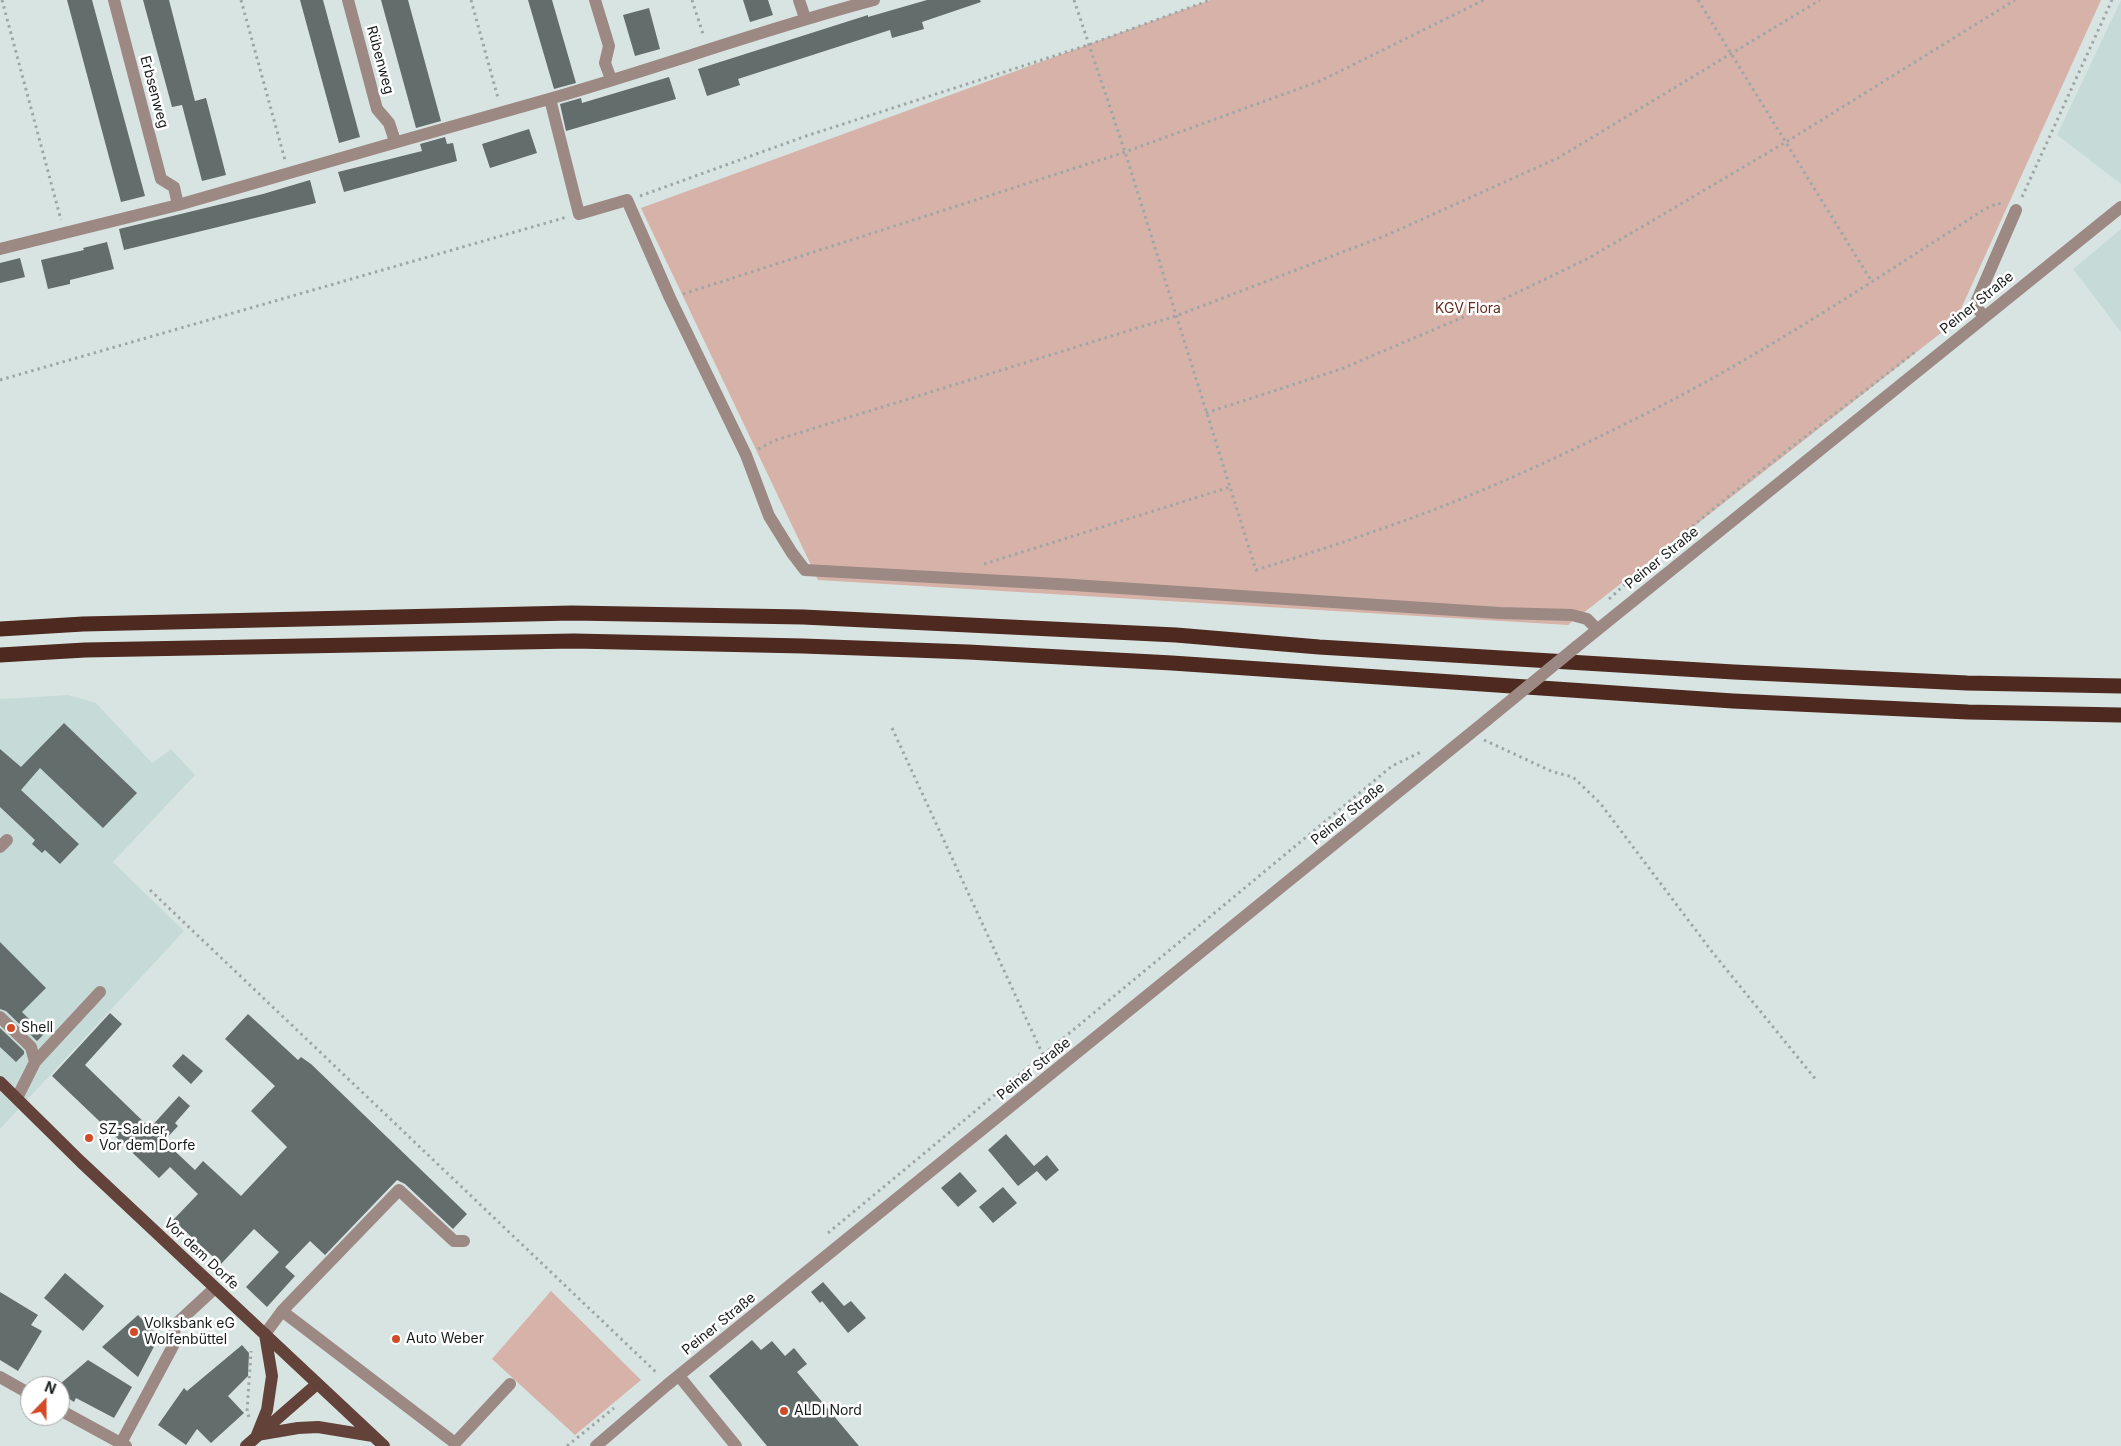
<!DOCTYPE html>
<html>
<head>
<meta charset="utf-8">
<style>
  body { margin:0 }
  #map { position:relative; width:2121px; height:1446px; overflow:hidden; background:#d8e4e2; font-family:Inter,sans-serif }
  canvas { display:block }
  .north { position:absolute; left:20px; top:1376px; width:50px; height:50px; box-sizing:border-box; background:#fff; border:1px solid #a3a5a5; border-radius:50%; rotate:22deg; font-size:14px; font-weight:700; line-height:20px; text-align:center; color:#191e1d }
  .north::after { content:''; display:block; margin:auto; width:18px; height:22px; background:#d34a26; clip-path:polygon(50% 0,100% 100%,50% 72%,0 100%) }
</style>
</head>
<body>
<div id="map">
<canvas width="2121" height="1446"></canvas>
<div class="north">N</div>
</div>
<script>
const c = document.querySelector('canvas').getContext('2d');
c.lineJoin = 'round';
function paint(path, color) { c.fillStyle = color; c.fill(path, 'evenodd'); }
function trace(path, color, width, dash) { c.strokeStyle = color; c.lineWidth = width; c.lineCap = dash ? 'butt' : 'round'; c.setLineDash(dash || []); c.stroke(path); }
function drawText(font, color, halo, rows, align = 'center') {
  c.font = font + ' Inter,sans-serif'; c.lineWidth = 5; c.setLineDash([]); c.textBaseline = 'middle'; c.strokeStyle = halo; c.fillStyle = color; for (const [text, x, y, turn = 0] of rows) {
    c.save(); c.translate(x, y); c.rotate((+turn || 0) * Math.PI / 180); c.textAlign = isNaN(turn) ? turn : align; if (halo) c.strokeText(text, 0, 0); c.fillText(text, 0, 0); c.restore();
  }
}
paint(new Path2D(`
  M2121 0V184L2057 135Z
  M2121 229V332L2073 269Z
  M68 695 96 703 152 763 171 749 195 775 113 862 184 931 0 1129V699Z`), '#c6dbd8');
paint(new Path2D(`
  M1210 0H2101L1955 322 1568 625 818 580 641 208Z
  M551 1291 641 1380 575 1435 492 1359Z`), '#d7b2a8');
paint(new Path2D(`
  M67 0H92L145 196 121 202Z
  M143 0H169L195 101 206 98 226 175 202 181 182 105 172 107Z
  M300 0H323L360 137 339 143Z
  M381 0H408L441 121 416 128Z
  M528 0H552L576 83 554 89Z
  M743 0H768L773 15 750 22Z
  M927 0H980L981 2 922 22 924 29 892 38 890 30 738 79 740 85 707 96 698 69 868 15V17Z
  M649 8 660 49 635 56 623 15Z
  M669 77 676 99 566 131 560 104 581 98 582 103Z
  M529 129 537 153 490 168 482 144Z
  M445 137 447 144 453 143 457 161 344 192 338 172 422 151 420 144Z
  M310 180 316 203 124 250 119 229 263 194Z
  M107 242 114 269 70 280V284L48 289 41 260 84 250 83 248Z
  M20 258 25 277 0 283V263Z
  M64 723 137 793 103 828 40 768 21 790 79 844 60 864 45 850 42 853 32 844 35 840 0 807V749L21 767Z
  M0 942 46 988 22 1012 44 1034 37 1041 6 1011 0 1009Z
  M110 1013 122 1024 85 1065 150 1128 179 1096 190 1106 175 1123 178 1126 164 1141 195 1170 203 1161 241 1196 287 1147 251 1111 275 1086 225 1039 248 1014 298 1060 301 1057 311 1064 467 1214 453 1229 405 1184 397 1180 325 1255 310 1241 285 1267 295 1276 267 1307 246 1287 279 1252 254 1229 221 1264 173 1220 198 1194 170 1167 159 1178 52 1076Z
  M0 1028 24 1051V1054L16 1062 0 1047Z
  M183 1054 203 1071 191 1084 172 1066Z
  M1006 1134 1034 1166 1047 1155 1059 1170 1046 1181 1037 1171 1018 1186 988 1150Z
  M960 1172 977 1191 958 1207 941 1188Z
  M1003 1187 1017 1203 993 1223 979 1207Z
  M65 1273 104 1306 83 1331 44 1298Z
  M823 1282 844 1306 851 1301 866 1318 848 1333 822 1301 820 1303 811 1292Z
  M0 1292 38 1315 31 1325 42 1331 18 1371 0 1360Z
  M138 1315 159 1337 138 1377 102 1347Z
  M752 1340 761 1350 772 1341 785 1356 794 1348 807 1364 797 1372 859 1446H767L709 1376Z
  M242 1345 249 1353 248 1376 228 1396 244 1413 211 1443 197 1429 186 1445 158 1425 184 1388 187 1391Z
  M88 1360 132 1387 114 1418 76 1398 74 1402 60 1393V1384Z`), '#636d6b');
trace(new Path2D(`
  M2 0 61 220
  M241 0 285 160
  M471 0 498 98
  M692 0 704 37
  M1074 0 1125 152 1256 570C1298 557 1339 544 1381 529 1468 499 1554 460 1637 418 1758 358 1871 282 1985 209L1998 203 2002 205
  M1698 0 1872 282
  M640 196 806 136 1088 45 1210 0
  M2022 197 2112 0
  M683 294 1125 152 1320 81 1484 0
  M0 380 567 217
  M1206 413 1341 369 1487 307 1589 258 1786 142 2015 0
  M758 449 776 440 1176 316 1387 235 1558 158 1820 0
  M984 564 1230 487
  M1609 599C1705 510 1812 432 1915 352
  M892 728 1043 1055
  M1484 740 1553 772 1573 777 1600 803 1713 953 1817 1081
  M150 890 658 1374
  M828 1233 1392 766 1423 751
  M249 1417 247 1412 251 1351
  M567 1446 614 1408`), '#9ea7a6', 3, [2.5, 4]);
trace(new Path2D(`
  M348 0 377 109 389 123 395 141
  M595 0 609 46 605 63 611 79
  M799 0 805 18
  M550 99 579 214 627 200 670 298 746 455 769 516 792 553 805 570 1058 584 1500 613 1572 615 1587 619 1597 629
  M178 205C302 169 425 134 549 99 658 68 764 29 874 0
  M0 249 178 205 174 187 161 179 114 0
  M1984 317 1975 305 2016 210
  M1576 647 2121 207
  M0 847 7 840
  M0 1017 31 1047 35 1062 17 1098
  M35 1062 100 992
  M282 1311 455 1443 510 1384
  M265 1334 282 1311 399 1190 454 1241H464
  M679 1376 736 1446
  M0 1377 30 1394
  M60 1410 126 1446
  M121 1443 173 1346 175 1325 215 1288
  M596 1446 667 1385 1487 720`), '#9d8984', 12);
trace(new Path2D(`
  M0 1082 81 1162 384 1446
  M257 1435 298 1428 318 1427 373 1436
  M257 1435 267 1410 272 1376 265 1334
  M246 1446 317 1384`), '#63423a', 12);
trace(new Path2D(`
  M0 629 83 624 572 613 803 617 1176 635 1319 647 1734 672 1967 683 2121 686
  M0 655 85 650 574 641 803 646 968 652 1172 663 1733 701 1968 712 2121 715`), '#4d2920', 15);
trace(new Path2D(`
  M1487 720 1576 647`), '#9d8984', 12);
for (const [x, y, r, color] of [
  [11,1028,5,"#d34a26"],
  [89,1138,5,"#d34a26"],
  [134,1332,5,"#d34a26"],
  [396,1339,5,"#d34a26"],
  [784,1411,5,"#d34a26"]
]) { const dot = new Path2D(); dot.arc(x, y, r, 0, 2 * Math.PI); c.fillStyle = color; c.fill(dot); trace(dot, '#fff', 2); }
drawText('14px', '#191e1d', '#fff', [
  ["Rübenweg",380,60,75],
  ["Erbsenweg",154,92,75],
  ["Peiner Straße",1977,303,-39],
  ["Peiner Straße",1662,558,-39],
  ["Peiner Straße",1348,814,-39],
  ["Peiner Straße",1034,1069,-39],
  ["Vor dem Dorfe",201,1254,43],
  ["Peiner Straße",719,1324,-39]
]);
drawText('14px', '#652c1e', '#fff', [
  ["KGV Flora",1468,309]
]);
drawText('14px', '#191e1d', '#fff', [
  ["Shell",21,1028],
  ["SZ-Salder,",99,1130],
  ["Vor dem Dorfe",99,1146],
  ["Volksbank eG",144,1324],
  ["Wolfenbüttel",144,1340],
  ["Auto Weber",406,1339],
  ["ALDI Nord",794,1411]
], 'left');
</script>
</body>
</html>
